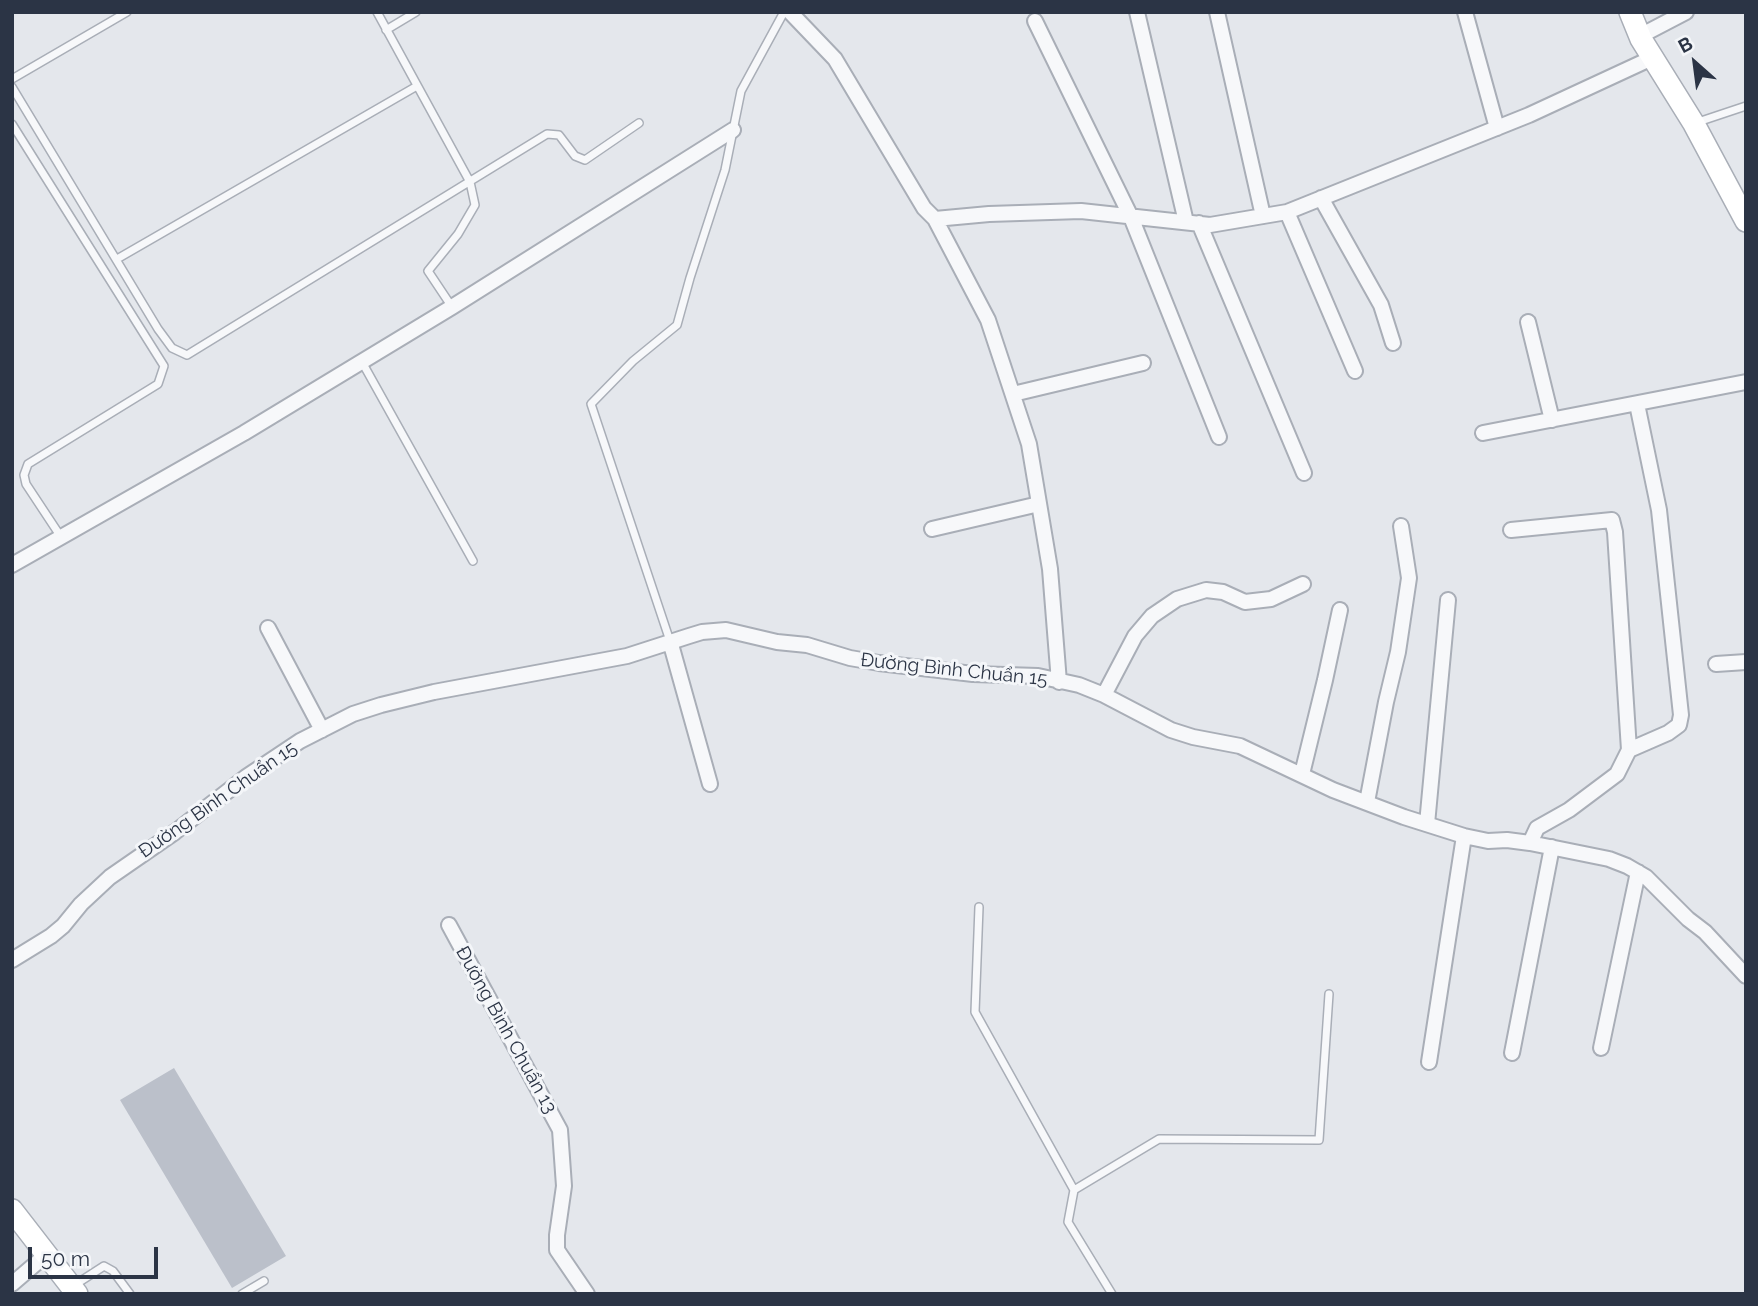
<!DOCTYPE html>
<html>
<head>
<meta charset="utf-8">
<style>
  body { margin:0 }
  #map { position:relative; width:1758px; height:1306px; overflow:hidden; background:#e4e7ec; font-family:Raleway,sans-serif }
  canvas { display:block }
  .frame { position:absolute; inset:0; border:14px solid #2b3445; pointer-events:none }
  .north { position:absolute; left:1660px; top:28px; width:70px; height:70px; -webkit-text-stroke:5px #f4f6f9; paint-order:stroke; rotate:332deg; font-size:19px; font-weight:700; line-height:28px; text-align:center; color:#2b3445 }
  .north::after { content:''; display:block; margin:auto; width:24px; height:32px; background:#2b3445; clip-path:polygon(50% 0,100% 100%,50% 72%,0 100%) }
  .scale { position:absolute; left:28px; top:1247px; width:130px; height:32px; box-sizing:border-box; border:4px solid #2b3445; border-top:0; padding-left:9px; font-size:21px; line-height:24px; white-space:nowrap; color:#2b3445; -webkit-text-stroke:5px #f4f6f9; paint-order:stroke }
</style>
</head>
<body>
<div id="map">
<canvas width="1758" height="1306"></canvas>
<div class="frame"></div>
<div class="north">B</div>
<div class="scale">50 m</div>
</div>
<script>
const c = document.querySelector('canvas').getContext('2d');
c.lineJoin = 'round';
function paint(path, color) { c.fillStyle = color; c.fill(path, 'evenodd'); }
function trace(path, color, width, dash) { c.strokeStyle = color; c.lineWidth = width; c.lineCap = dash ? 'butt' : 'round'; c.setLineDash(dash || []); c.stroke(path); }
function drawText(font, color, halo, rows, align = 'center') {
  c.font = font + ' Raleway,sans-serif'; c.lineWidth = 6; c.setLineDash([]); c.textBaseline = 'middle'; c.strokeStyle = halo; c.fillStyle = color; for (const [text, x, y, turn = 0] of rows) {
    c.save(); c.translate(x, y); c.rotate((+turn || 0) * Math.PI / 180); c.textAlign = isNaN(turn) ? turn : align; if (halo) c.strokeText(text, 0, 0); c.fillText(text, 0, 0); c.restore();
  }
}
paint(new Path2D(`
  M174 1068 286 1256 232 1288 120 1100Z`), '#bbc0ca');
const lane = new Path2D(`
  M377 12 470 182 475 205 458 234 428 271 452 307
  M386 30 416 12
  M12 79 127 12
  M12 87 158 329 172 348 187 355 547 134 559 135 575 156 585 160 639 123
  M1695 123 1746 106
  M12 124 164 366 158 384 28 464 24 475 26 484 61 537
  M117 259 417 86
  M362 362 473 561
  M670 641 591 404 633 361 677 325 690 278 725 170 741 91 784 12
  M979 907 975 1012 1074 1190 1068 1222 1112 1294
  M1074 1190 1159 1139 1319 1140 1329 994
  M73 1286 104 1266 113 1271 130 1294
  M242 1294 264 1281`);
const street = new Path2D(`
  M790 12 835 59 924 208 935 219 989 214 1081 211 1210 225 1287 212 1529 115 1652 58
  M1137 12 1186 222
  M1217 12 1263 216
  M1465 12 1497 128
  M1035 21 1131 217 1219 437
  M1640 36 1686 12
  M1321 198 1381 305 1393 343
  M1287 212 1355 371
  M935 219 988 320 1029 444 1050 569 1059 682
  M1199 223 1304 473
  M1528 322 1552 420
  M1013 394 1143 363
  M1483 433 1746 382
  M932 529 1039 504
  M1511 530 1612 520 1615 532 1629 750 1617 774 1569 810 1537 828 1530 843
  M12 565 244 433 452 307 733 130
  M268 628 322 730
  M670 641 710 784
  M1716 664 1746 662
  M1104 695 1135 636 1152 616 1177 599 1206 590 1223 592 1245 602 1271 599 1303 584
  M1629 750 1668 733 1679 725 1681 715 1659 510 1637 404
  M1302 774 1325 680 1340 610
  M1367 802 1386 702 1398 652 1409 578 1401 526
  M1427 824 1448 600
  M449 925 560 1130 564 1186 557 1235V1250L587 1294
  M12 960 51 936 63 926 81 904 110 877 175 832 246 777 300 741 353 714 381 705 434 692 627 656 689 636 702 632 726 630 777 642 807 645 850 658 879 663 973 674 1038 676 1079 685 1104 695 1171 730 1193 737 1240 746 1333 790 1404 817 1464 836 1488 841 1507 840 1530 843 1609 859 1627 866 1646 877 1688 919 1705 932 1746 976
  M1601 1048 1638 872
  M1512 1053 1552 847
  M1429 1062 1464 836
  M12 1284 47 1254`);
const secondary = new Path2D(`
  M1630 12 1641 39 1694 124 1746 221
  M12 1210 77 1294`);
trace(lane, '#a9aeb7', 10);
trace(street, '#a9aeb7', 18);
trace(secondary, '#a9aeb7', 24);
trace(lane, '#f7f8fa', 7);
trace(street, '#f7f8fa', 14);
trace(secondary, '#fff', 21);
drawText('19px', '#2b3445', '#f4f6f9', [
  ["Đường Bình Chuẩn 15",954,670,6],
  ["Đường Bình Chuẩn 15",218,800,-35],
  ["Đường Bình Chuẩn 13",506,1030,61]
]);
</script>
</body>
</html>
